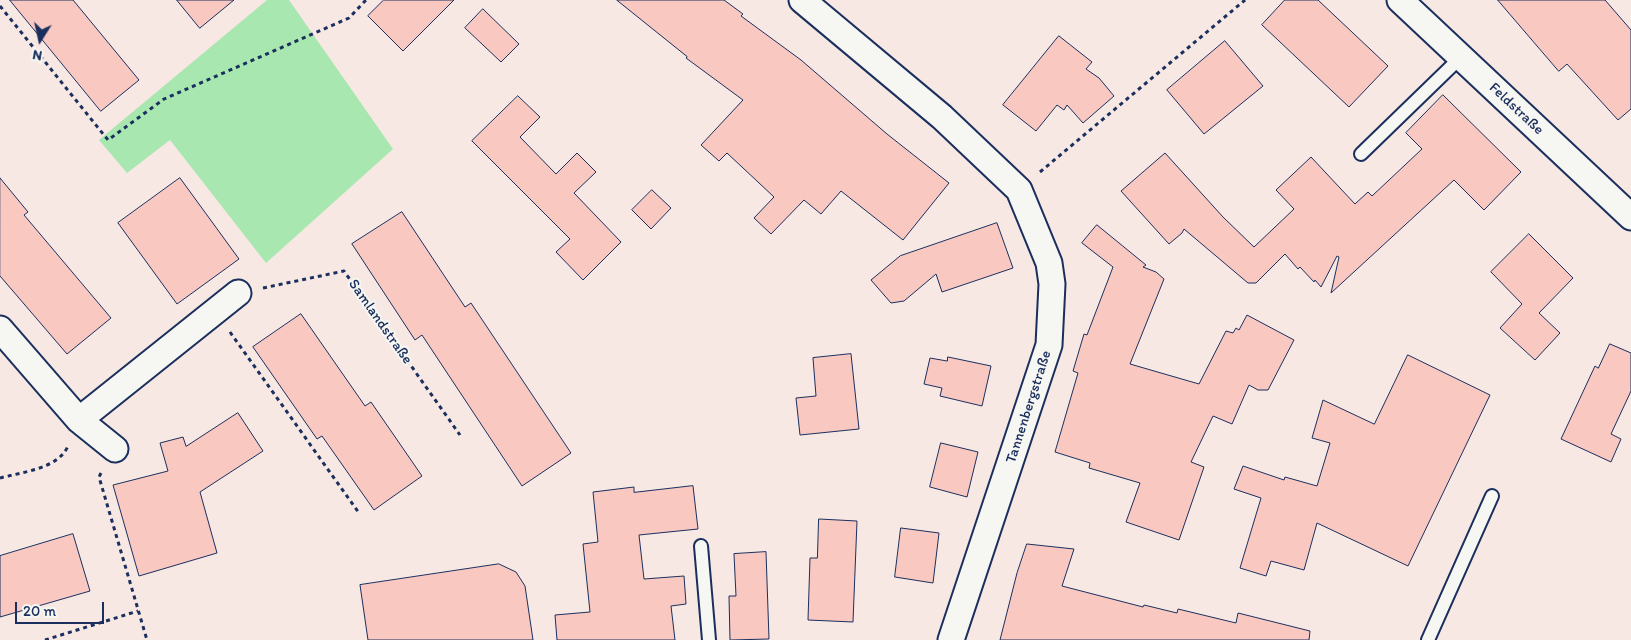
<!DOCTYPE html>
<html>
<head>
<meta charset="utf-8">
<style>
  body { margin:0 }
  #map { position:relative; width:1631px; height:640px; overflow:hidden; background:#f7e8e3; font-family:Itim,sans-serif }
  canvas { display:block }
  .north { position:absolute; left:15px; top:15px; width:50px; height:50px; -webkit-text-stroke:4px #f6f6f2; paint-order:stroke; rotate:190deg; font-size:14px; font-weight:700; line-height:20px; text-align:center; color:#1b2f5e }
  .north::after { content:''; display:block; margin:auto; width:18px; height:22px; background:#1b2f5e; clip-path:polygon(50% 0,100% 100%,50% 72%,0 100%) }
  .scale { position:absolute; left:15px; top:602px; width:89px; height:22px; box-sizing:border-box; border:2px solid #1b2f5e; border-top:0; padding-left:6px; font-size:15px; line-height:18px; white-space:nowrap; color:#1b2f5e; -webkit-text-stroke:4px #f6f6f2; paint-order:stroke }
</style>
</head>
<body>
<div id="map">
<canvas width="1631" height="640"></canvas>
<div class="north">N</div>
<div class="scale">20 m</div>
</div>
<script>
const c = document.querySelector('canvas').getContext('2d');
c.lineJoin = 'round';
function paint(path, color) { c.fillStyle = color; c.fill(path, 'evenodd'); }
function trace(path, color, width, dash) { c.strokeStyle = color; c.lineWidth = width; c.lineCap = dash ? 'butt' : 'round'; c.setLineDash(dash || []); c.stroke(path); }
function drawText(font, color, halo, rows, align = 'center') {
  c.font = font + ' Itim,sans-serif'; c.lineWidth = 4; c.setLineDash([]); c.textBaseline = 'middle'; c.strokeStyle = halo; c.fillStyle = color; for (const [text, x, y, turn = 0] of rows) {
    c.save(); c.translate(x, y); c.rotate((+turn || 0) * Math.PI / 180); c.textAlign = isNaN(turn) ? turn : align; if (halo) c.strokeText(text, 0, 0); c.fillText(text, 0, 0); c.restore();
  }
}
paint(new Path2D(`
  M267 0H289L393 149 266 263 170 140 127 173 99 140Z`), '#a8e7af');
const building = new Path2D(`
  M10 0H73L139 80 101 111Z
  M177 0H234L200 28Z
  M384 0H454L403 51 368 16Z
  M617 0H724L743 14 741 16 801 60 887 134 949 183 903 240 841 191 821 214 804 200 771 234 754 218 774 197 727 153 719 161 701 145 743 100 686 58 687 57Z
  M1285 0H1318L1388 66 1349 107 1262 25Z
  M1498 0H1605L1631 30V109L1618 120 1567 64 1559 71Z
  M483 9 519 44 501 62 465 28Z
  M1059 36 1092 62 1086 69 1099 78 1114 96 1083 123 1067 105 1064 110 1057 105 1036 131 1003 105Z
  M1225 41 1263 86 1204 134 1167 90Z
  M1443 95 1521 172 1484 210 1454 180 1331 293 1339 257 1337 256 1321 287 1315 280 1314 282 1300 267 1298 269 1285 254 1256 283H1248L1184 229 1182 233 1169 244 1121 191 1165 153 1223 217 1254 247 1294 209 1276 190 1311 157 1355 204 1368 192 1372 196 1422 149 1406 133Z
  M518 96 540 117 520 137 556 174 577 153 596 172 574 193 621 242 583 280 556 252 570 239 472 141Z
  M0 178 28 212 24 215 111 318 67 354 0 276Z
  M180 178 239 259 177 304 118 223Z
  M652 190 671 208 651 229 632 210Z
  M402 212 465 307 471 303 571 453 522 486 422 335 415 340 352 244Z
  M997 223 1013 268 942 292 936 274 904 301 891 303 871 280 900 256Z
  M1097 225 1146 265 1143 267 1156 272 1164 279 1130 364 1199 384 1226 331 1233 333 1236 328 1239 330 1247 315 1294 340 1268 390H1258L1249 385 1232 424 1213 416 1191 462 1204 467 1179 540 1126 522 1140 483 1089 468 1090 463 1055 452 1078 373 1073 371 1084 334 1087 335 1113 267 1082 243Z
  M1529 234 1573 278 1539 313 1560 333 1535 360 1500 328 1522 304 1491 272Z
  M301 314 365 406 371 402 422 476 374 510 322 436 317 439 253 347Z
  M1610 344 1631 353V391L1611 434 1621 439 1611 462 1561 439 1595 366 1598 368Z
  M851 354 859 429 800 435 796 398 816 396 813 358Z
  M1408 355 1490 395 1408 566 1317 523 1304 570 1271 561 1266 576 1240 568 1261 498 1234 489 1243 466 1284 480 1285 477 1317 486 1330 443 1312 438 1323 400 1374 424Z
  M948 357 991 366 982 406 940 396 942 388 924 384 930 358 947 361Z
  M238 413 263 451 200 492 217 553 139 576 113 485 168 471 160 443 183 437 186 446Z
  M941 443 978 452 967 497 930 487Z
  M693 486 698 529 639 535 644 579 684 576 686 604 671 606 675 640H557L555 615 590 612 583 544 598 542 593 492 634 487V492Z
  M819 519 857 521 853 622 808 620 810 558H817Z
  M901 528 939 533 933 583 895 577Z
  M73 534 90 591 0 617V556Z
  M1027 544 1074 549 1062 586 1143 607 1144 605 1177 613 1178 609 1236 623 1238 613 1310 631 1309 640H1000L1017 573Z
  M766 552 769 639 730 640 729 596H736L734 554Z
  M499 564 516 572 525 586 533 640H368L360 585Z`);
paint(building, '#f8c8c1');
trace(building, '#1b2f5e', 1);
const lane = new Path2D(`
  M1361 154 1461 57
  M701 546 709 640
  M1428 640 1492 496`);
const street = new Path2D(`
  M802 0 942 117 1019 190 1049 263 1052 284 1049 345 951 640
  M1400 0 1631 217
  M0 329 79 420 115 449
  M79 420 238 293`);
trace(lane, '#1b2f5e', 16);
trace(street, '#1b2f5e', 29);
trace(new Path2D(`
  M0 6 108 140 164 99 349 18 366 0
  M1040 172 1245 0
  M263 288 344 271 460 435
  M230 332 359 513
  M101 473 99 477 147 640
  M0 478C22 472 58 469 68 446
  M45 640 138 611`), '#1b2f5e', 3, [4, 4]);
trace(lane, '#f6f6f2', 12);
trace(street, '#f6f6f2', 25);
drawText('15px', '#1b2f5e', '#f6f6f2', [
  ["Feldstraße",1516,109,43],
  ["Samlandstraße",380,322,55],
  ["Tannenbergstraße",1029,407,-72]
]);
</script>
</body>
</html>
